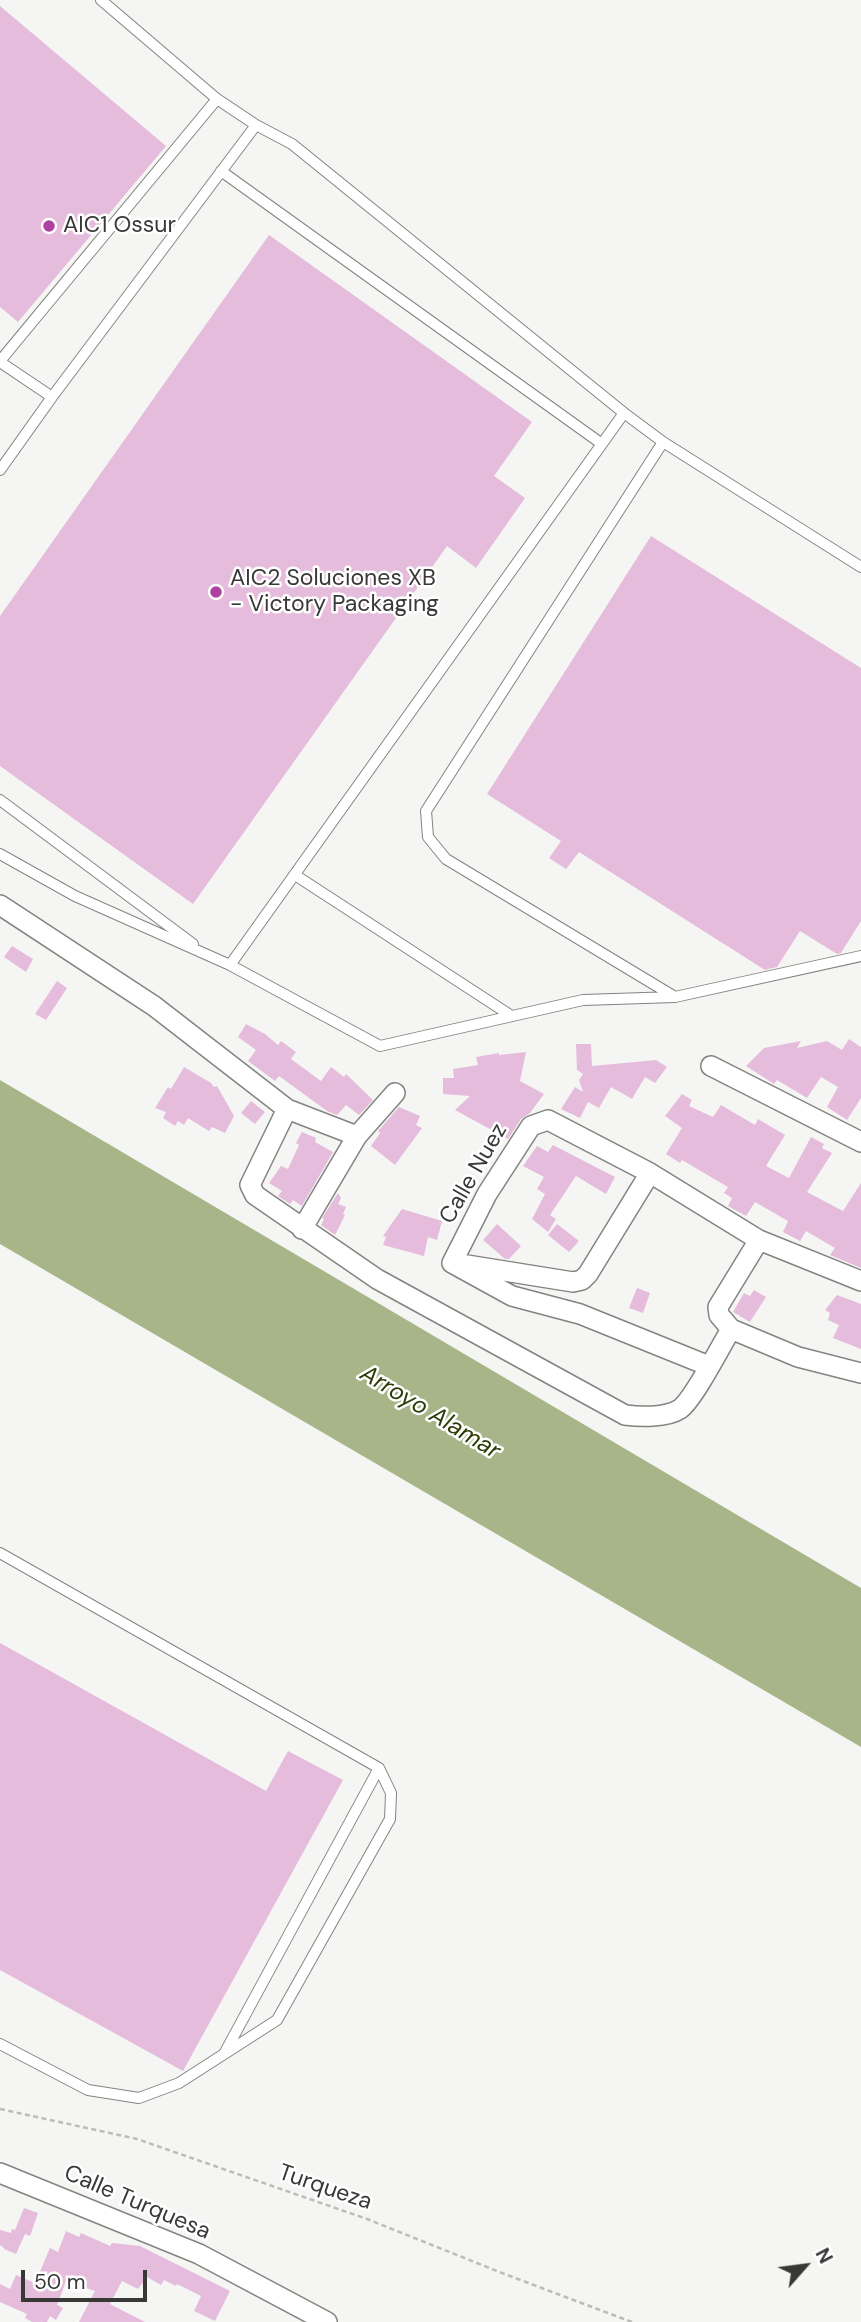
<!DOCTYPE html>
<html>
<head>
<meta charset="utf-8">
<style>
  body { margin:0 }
  #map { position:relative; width:861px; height:2322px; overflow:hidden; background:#f5f6f3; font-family:"DM Sans",sans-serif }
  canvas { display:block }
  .north { position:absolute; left:770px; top:2231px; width:70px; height:70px; -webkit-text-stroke:5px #fff; paint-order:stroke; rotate:62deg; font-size:19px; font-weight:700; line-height:28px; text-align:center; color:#383937 }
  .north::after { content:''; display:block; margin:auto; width:24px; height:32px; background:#383937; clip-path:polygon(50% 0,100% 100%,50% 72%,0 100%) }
  .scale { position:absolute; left:21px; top:2270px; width:126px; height:32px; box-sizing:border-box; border:4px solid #383937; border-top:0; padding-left:9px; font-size:21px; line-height:24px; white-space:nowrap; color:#383937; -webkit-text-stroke:5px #fff; paint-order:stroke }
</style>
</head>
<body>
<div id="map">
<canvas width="861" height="2322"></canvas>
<div class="north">N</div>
<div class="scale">50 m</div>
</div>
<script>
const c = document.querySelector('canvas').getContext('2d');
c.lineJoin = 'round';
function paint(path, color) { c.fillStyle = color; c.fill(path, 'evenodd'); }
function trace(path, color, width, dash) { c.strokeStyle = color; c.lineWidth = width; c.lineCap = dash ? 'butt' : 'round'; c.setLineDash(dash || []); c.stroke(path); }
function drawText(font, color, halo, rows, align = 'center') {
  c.font = font + ' "DM Sans",sans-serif'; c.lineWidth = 5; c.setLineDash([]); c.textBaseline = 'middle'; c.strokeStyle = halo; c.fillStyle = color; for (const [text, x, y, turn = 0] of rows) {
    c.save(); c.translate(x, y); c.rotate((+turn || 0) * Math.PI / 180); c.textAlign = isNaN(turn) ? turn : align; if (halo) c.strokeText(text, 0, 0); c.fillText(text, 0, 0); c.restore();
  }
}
paint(new Path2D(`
  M0 1080 861 1588V1747L0 1244Z`), '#a7b588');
paint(new Path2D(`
  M0 6 166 146 18 322 0 307Z
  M269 235 532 422 494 476 525 498 476 568 447 546 193 904 0 766V616Z
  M651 536 861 668V921L841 953 837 954 800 931 777 967 765 970 579 852 566 869 549 858 561 841 487 794Z
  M12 946 33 959 26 972 4 957Z
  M57 981 67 988 46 1020 35 1014Z
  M246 1024 265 1034 278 1045 281 1041 296 1052 291 1059 321 1081 331 1067 344 1077 346 1074 373 1100 359 1115 346 1105 337 1115 327 1111 279 1076 275 1081 248 1061 256 1050 238 1037Z
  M849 1039 861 1047V1098L847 1120 827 1107 838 1087 821 1077 807 1098 777 1080 774 1084 746 1066 764 1048 801 1041 797 1048 827 1041 842 1050Z
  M576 1044H591L592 1066 656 1060 667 1067 655 1083 645 1077 632 1099 611 1087 599 1108 588 1102 580 1118 561 1109 575 1087 583 1092 579 1080 583 1074 577 1070Z
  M526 1052 520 1081 544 1094 530 1113 521 1119 508 1139 455 1110 470 1096 443 1094V1078H454L453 1069 478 1065 476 1057 499 1053V1055Z
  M184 1067 211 1083 214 1087 217 1086 234 1116 225 1133 212 1127 209 1131 188 1118 184 1125 178 1121 175 1126 163 1118 166 1112 155 1108 168 1087 171 1089Z
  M682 1094 692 1100 689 1106 713 1117 721 1105 755 1125 758 1119 785 1135 766 1166 789 1178 811 1137 824 1144 822 1148 832 1153 807 1192 843 1211 861 1183V1268L830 1255 835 1248 806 1231 800 1241 783 1232 788 1221 755 1202 746 1216 728 1206 732 1198 724 1193 728 1187 682 1160 680 1163 666 1154 682 1128 665 1116Z
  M251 1101 265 1112 255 1124 241 1113Z
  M399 1107 420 1116 416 1125 422 1128 395 1165 371 1146 380 1133 378 1131Z
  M302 1132 316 1138 315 1142 333 1152 302 1206 293 1200 290 1204 278 1196 282 1191 269 1183 281 1166 288 1169 299 1145 296 1143Z
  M553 1145 615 1177 606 1194 576 1176 550 1215 556 1219 548 1232 532 1219 545 1194 537 1189 544 1177 523 1166 537 1146 548 1152Z
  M338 1193 341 1198 338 1204 346 1207 343 1214 345 1215 335 1235 321 1225 324 1219 322 1218Z
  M402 1209 442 1221 437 1240 428 1237 424 1256 383 1245 386 1237 383 1236Z
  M497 1224 521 1246 509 1259H505L483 1240Z
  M557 1224 579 1241 569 1252 548 1235Z
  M637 1288 650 1293 643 1313 629 1308Z
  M754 1290 766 1297 750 1322 733 1312 744 1293 750 1296Z
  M837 1295 861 1304V1349L833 1338 839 1325 828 1320 830 1313 825 1310Z
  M0 1643 266 1791 288 1751 343 1780 183 2071 0 1970Z
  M24 2208 38 2213 30 2236 25 2234 16 2254 4 2249V2248L0 2245V2230L11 2233 12 2229 15 2230Z
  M66 2231 79 2237 81 2233 110 2246 112 2243 140 2246 230 2291 215 2321 194 2311 201 2296 177 2284 176 2286 164 2280 161 2285 147 2277 138 2289 122 2281 110 2304 145 2322H79L95 2291 66 2281 57 2305 63 2308 56 2320 50 2316 47 2322H32L25 2318 27 2314 0 2302V2284L10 2289 16 2275 35 2283 50 2248 58 2252Z`), '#e5bcdc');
const service = new Path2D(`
  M256 125 292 144 624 413 663 442 861 567
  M221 171 602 444
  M0 361 217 99
  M0 362 52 397
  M663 442 426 811 428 837 446 859 675 997
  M0 470 52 397 256 125 217 99 101 0
  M0 800 193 944
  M0 854 75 896 230 965 624 413
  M295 875 510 1015
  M230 965 380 1046 583 1000 675 997 861 956
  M0 1553 379 1768 391 1793 390 1819 277 2020 179 2083 139 2098 88 2090 0 2044
  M224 2054 379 1768`);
const minor = new Path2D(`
  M0 905 154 1006 287 1109 357 1136
  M711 1066 861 1142
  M287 1109 250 1185 255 1195 377 1279 625 1415C640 1417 666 1418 680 1409 693 1400 721 1346 731 1329
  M302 1229 357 1136 395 1093
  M759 1240 718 1307 719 1315 731 1329 798 1357 861 1373
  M452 1263 487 1194 531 1126 548 1120 650 1173 759 1240 861 1281
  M452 1263 512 1296 580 1314 709 1366
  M467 1265 573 1282 582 1280 588 1274 650 1173
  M0 2173 199 2254 327 2322`);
trace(service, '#838481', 12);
trace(minor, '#838481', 22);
trace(new Path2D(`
  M0 2109 137 2139 367 2219 502 2273 632 2322`), '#bcbdba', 2.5, [5, 3.5]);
trace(service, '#fff', 10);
trace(minor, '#fff', 19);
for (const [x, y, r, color] of [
  [49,226,7,"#ae41a0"],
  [216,592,7,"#ae41a0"]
]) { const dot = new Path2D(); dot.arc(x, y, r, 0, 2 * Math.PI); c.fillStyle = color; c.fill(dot); trace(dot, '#fff', 2.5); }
drawText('23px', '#383937', '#fff', [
  ["AIC1 Ossur",63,226],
  ["AIC2 Soluciones XB",230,579],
  ["- Victory Packaging",230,605]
], 'left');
drawText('23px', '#383937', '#fff', [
  ["Calle Nuez",474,1174,-60],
  ["Turqueza",325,2188,19],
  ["Calle Turquesa",137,2203,23]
]);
drawText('italic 24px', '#303c07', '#fff', [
  ["Arroyo Alamar",430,1413,31]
]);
</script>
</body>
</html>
